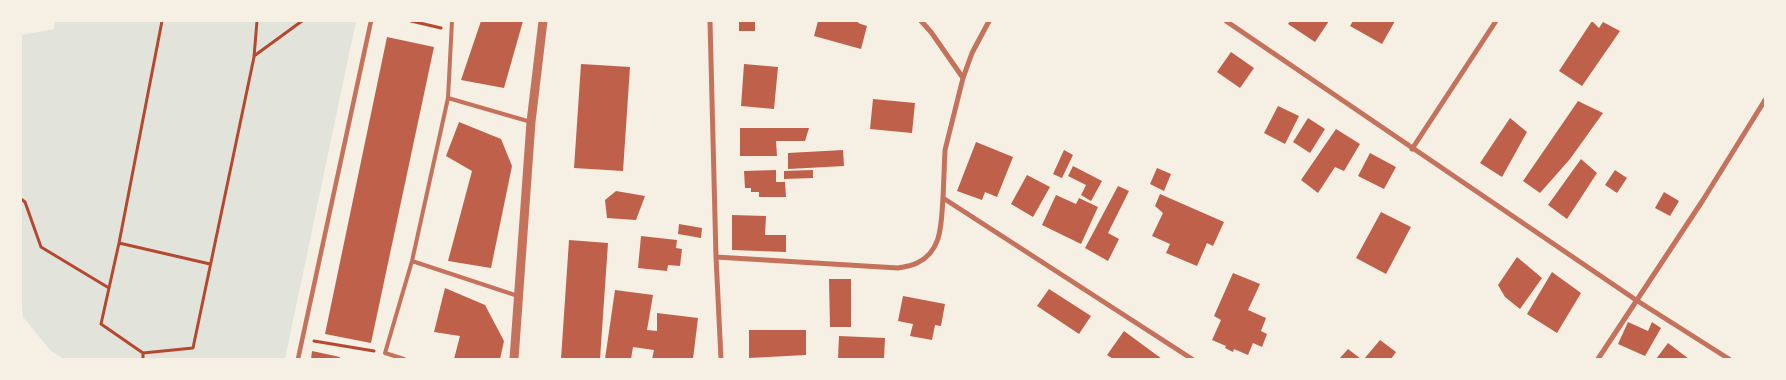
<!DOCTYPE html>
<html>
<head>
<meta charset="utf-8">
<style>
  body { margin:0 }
  #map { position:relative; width:1786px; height:380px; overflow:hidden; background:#f6efe4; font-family:Raleway,sans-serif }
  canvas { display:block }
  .frame { position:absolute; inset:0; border:22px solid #f6efe4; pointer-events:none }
</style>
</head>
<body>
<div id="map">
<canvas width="1786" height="380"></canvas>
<div class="frame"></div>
</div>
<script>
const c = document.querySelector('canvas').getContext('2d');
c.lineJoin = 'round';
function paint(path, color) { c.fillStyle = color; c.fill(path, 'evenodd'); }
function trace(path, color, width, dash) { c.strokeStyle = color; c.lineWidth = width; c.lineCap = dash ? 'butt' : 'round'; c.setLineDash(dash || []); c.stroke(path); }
paint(new Path2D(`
  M55 21H356L285 359H64L51 351 23 317 21 305V35L54 29Z`), '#e2e4dc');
paint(new Path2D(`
  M481 21H523L504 88 461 80Z
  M739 21H755V31H739Z
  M818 21H859L858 23 867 26 861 49 814 36Z
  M1290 21H1329L1315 42 1288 24Z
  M1353 21H1395L1382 44 1350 26Z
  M1592 21 1599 28 1603 22 1620 31 1582 86 1559 71Z
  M387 37 434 47 371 343 325 334Z
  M1231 52 1254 68 1240 88 1217 72Z
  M581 64 630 67 623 171 574 168Z
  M744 64 778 67 774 109 741 106Z
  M873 99 915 103 912 133 870 129Z
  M1578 101 1603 113 1570 159 1540 193 1523 181Z
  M1278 106 1299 116 1285 144 1264 133Z
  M1308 118 1325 129 1310 153 1293 142Z
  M1510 118 1527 132 1502 177 1480 163Z
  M459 122 501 139 512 166 491 268 448 261 472 171 446 156Z
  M740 128H809L805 141H776L777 156H740Z
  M1336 129 1360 144 1344 171 1335 167 1318 193 1301 180Z
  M976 142 1013 157 997 197 985 192 982 200 957 191Z
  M843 150 844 166 788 169V153Z
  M1064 150 1073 155 1062 178 1053 174Z
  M1370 153 1396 167 1384 189 1358 176Z
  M1581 159 1597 173 1567 219 1548 205Z
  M1073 166 1102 181 1091 201 1081 195 1086 185 1068 176Z
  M1157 168 1171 174 1164 191 1150 184Z
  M776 170V182H785L786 197H759V192H751V188H745L744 171Z
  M813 170V178L784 179V171Z
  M1615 170 1627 178 1617 193 1605 185Z
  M1027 175 1050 187 1033 217 1011 204Z
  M1118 186 1129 191 1108 233 1119 239 1108 261 1085 248Z
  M616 191 645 196 636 220 607 218 605 200Z
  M1664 192 1679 201 1670 216 1655 208Z
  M1160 194 1224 222 1213 246 1207 243 1197 266 1166 253 1170 244 1152 236 1163 213 1155 206Z
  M1056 195 1076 204 1079 198 1098 207 1081 244 1042 225Z
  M1381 212 1411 227 1386 274 1356 258Z
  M732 215 766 216 765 235H786V252L732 250Z
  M679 224 702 228 701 238 678 234Z
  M641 236 677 240 676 248 682 249 680 266 668 265 667 271 638 268Z
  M569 240 608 243 600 359H561Z
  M1517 257 1542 278 1520 309 1505 297 1498 285Z
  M1552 272 1581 293 1557 333 1527 314Z
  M1233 273 1260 284 1248 310 1266 318 1261 331 1267 334 1262 347 1253 343 1248 355 1234 349 1233 352 1225 348 1226 346 1212 340 1221 320 1214 316Z
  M829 279H851V327H830Z
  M445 288 485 305 504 341 500 359H454L460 336 434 332Z
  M1049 289 1091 316 1079 334 1037 306Z
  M615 290 653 295 647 330 657 331V313L698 318 693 359H652L654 350 633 347 631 359H605Z
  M903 296 945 304 941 326 935 325 932 340 910 336 913 324 898 321Z
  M1628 322 1648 331 1652 322 1661 328 1645 356 1618 344Z
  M749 330H806V355L749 358Z
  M1124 331 1162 359H1113L1107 355Z
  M839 336 885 338 884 359H838Z
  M1380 340 1396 352 1391 359H1364Z
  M1668 343 1689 359H1656Z
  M1348 349 1361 359H1339Z
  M312 351 340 357 339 359H311Z`), '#bf614a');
trace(new Path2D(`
  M162 21 119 243 101 324 143 353 193 348 254 57 257 21
  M411 21 441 28
  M254 56 302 21
  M21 199 25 202 41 247 109 288
  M119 243 210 264
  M314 341 374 351
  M143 359V353`), '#b5482f', 3);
trace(new Path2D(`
  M448 98 531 122
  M412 261 518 296
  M404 359 385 353 412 261 448 98 452 21`), '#c5725c', 4);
trace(new Path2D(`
  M298 359 371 21`), '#c5725c', 4.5);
trace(new Path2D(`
  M710 21 716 257 721 359
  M921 21 931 32 963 78 945 150 943 198 1192 359
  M1226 21 1636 300 1729 359
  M963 78 972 53 989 21
  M1412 149 1496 21
  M716 257 898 268C904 267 911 266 917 263 943 251 941 222 943 198
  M1598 359 1703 200 1765 100`), '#c5725c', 5);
trace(new Path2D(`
  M514 359 531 122 543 21`), '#c5725c', 9);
</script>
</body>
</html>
